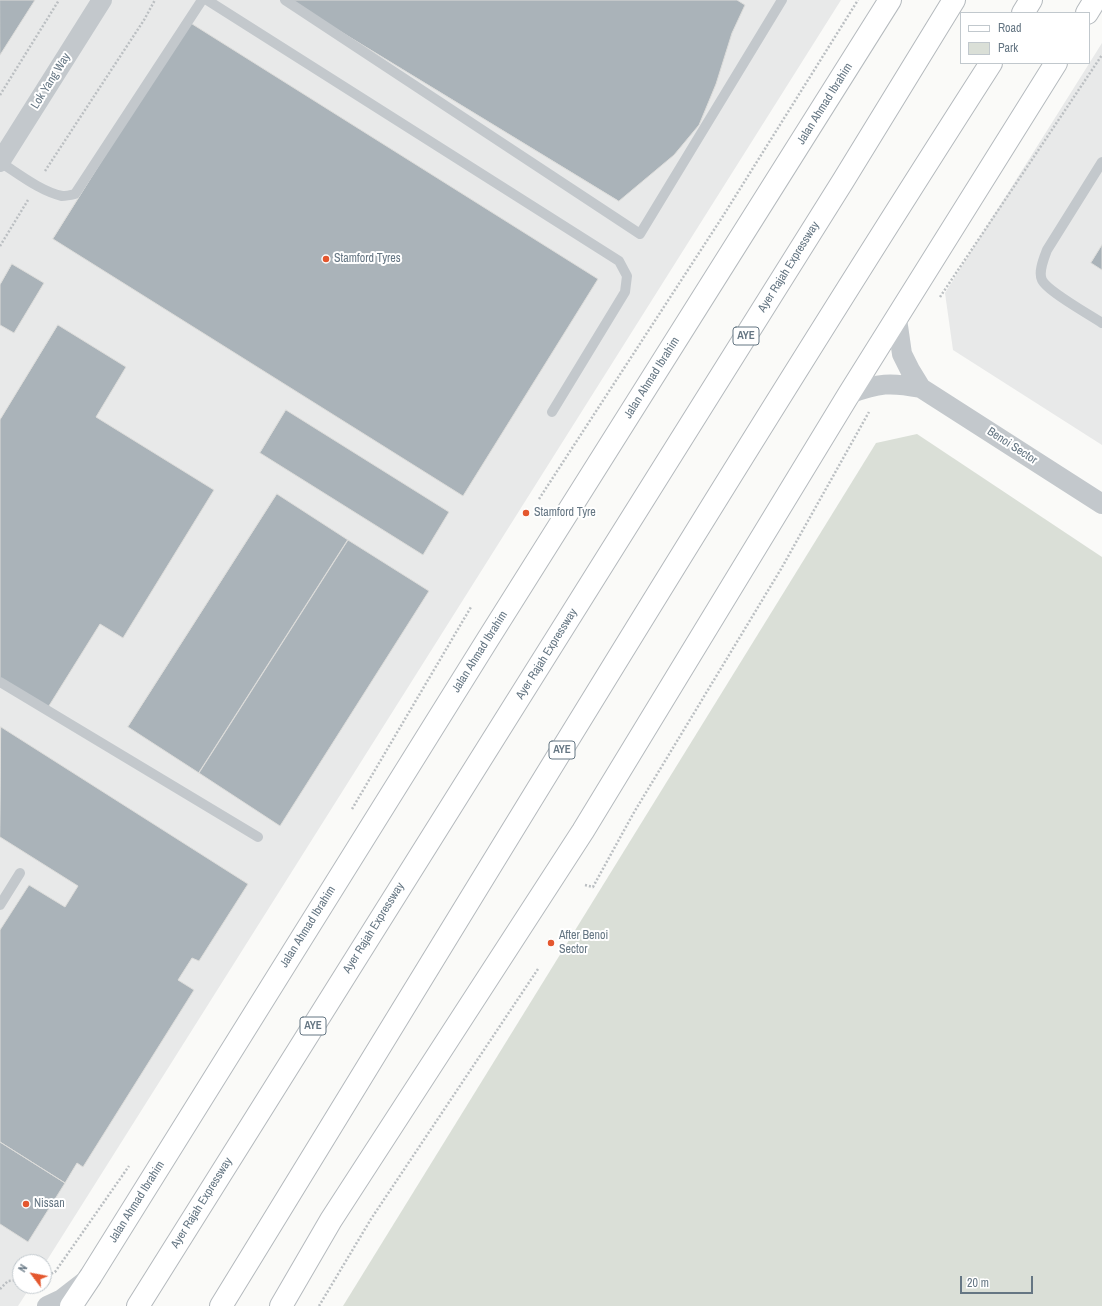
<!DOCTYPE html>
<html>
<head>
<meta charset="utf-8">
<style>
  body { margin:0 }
  #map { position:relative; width:1102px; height:1306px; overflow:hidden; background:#fafaf8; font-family:"Archivo Narrow",sans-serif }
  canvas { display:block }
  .legend { position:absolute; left:960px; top:12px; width:130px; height:52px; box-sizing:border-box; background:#fff; border:1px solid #c1c8cd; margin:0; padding:5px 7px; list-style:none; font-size:12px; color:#657683 }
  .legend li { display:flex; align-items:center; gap:8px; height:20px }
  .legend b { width:20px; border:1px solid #c1c8cd }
  .north { position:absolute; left:12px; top:1254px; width:40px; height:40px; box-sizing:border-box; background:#fff; border:1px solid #c1c8cd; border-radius:50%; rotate:302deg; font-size:11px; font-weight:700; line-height:16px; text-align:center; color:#657683 }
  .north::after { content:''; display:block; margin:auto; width:14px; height:18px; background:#e4572e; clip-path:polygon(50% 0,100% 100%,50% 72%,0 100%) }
  .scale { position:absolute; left:960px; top:1276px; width:73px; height:18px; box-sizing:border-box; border:2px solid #657683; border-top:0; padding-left:5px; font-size:12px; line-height:14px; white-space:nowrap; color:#657683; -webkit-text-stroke:3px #fff; paint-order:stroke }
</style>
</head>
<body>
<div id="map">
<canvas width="1102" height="1306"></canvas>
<ul class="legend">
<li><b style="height:5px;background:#fff"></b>Road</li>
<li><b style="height:11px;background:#dadfd7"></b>Park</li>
</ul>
<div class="north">N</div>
<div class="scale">20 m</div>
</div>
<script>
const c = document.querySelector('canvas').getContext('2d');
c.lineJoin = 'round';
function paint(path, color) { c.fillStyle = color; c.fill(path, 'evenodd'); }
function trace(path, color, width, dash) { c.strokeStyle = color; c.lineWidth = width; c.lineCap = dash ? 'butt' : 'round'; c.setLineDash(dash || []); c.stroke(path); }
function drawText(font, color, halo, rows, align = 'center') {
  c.font = font + ' "Archivo Narrow",sans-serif'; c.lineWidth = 4; c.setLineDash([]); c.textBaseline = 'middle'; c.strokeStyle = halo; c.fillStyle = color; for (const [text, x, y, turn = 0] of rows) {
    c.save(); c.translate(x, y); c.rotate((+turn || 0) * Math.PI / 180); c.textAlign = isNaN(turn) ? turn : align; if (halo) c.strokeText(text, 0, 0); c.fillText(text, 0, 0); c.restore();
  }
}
paint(new Path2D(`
  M0 0H841L44 1265V1262H20V1286H31L18 1306H0Z
  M1102 43V445L953 350 945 293Z`), '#e8e9e9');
paint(new Path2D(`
  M917 434 1102 557V1306H343L876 443Z`), '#dadfd7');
const building = new Path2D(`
  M0 0H35L0 55Z
  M289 0H737L745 5 732 33 716 84 699 125 674 155 619 201Z
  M189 22 598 279 463 496 53 239Z
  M1102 245V270L1091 263Z
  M12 264 44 283 14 333 0 325V285Z
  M58 325 126 367 96 417 214 490 123 638 100 624 47 709 0 680V420Z
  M286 410 449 512 423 555 260 453Z
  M277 494 348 540 199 773 128 727Z
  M348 540 429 591 280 826 199 773Z
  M1 727 248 884 199 961 192 958 178 980 194 990 83 1167 77 1163 65 1183 0 1142V930L29 885 65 907 78 886 0 837Z
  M0 1142 65 1183 28 1242 0 1224Z`);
paint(building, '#aab3b9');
trace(building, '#dcdcda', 1);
const primary = new Path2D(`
  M1087 13 1095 0
  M71 1306 91 1276 488 639 890 0
  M281 1306 331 1220 583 831 849 394 1056 63`);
const motorway = new Path2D(`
  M1023 13 1031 0
  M138 1306 843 181 954 0
  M221 1306C476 891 728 473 991 63`);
trace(primary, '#b5babe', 24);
trace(motorway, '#b4b9bd', 24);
trace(new Path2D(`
  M0 95 59 0
  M45 171 144 20 155 0
  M0 246 28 200
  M940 297 1102 55
  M539 499 723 216 858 0
  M352 809 471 607
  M585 885 593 887 633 814 781 569 869 412
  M44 1277 55 1272 129 1166
  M0 1289 8 1281 20 1280
  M319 1306 371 1219 538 969`), '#bbbfc2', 2.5, [2, 2]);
trace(new Path2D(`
  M207 0 619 261 627 276 625 292 552 412
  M285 0 640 234 782 0
  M0 162C19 174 40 191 62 196 66 196 71 195 75 194L202 0
  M1102 162 1047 250C1044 258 1038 272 1042 280 1047 291 1090 315 1102 323
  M0 682 258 837
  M0 905 20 873`), '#c3c8cc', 10);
trace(new Path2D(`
  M0 162 102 0
  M897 319 902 354 910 370 921 388
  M849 394C879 383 890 382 921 388L1102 504
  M47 1306 62 1299 84 1282`), '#c3c8cc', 20);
trace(primary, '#fff', 22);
trace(motorway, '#fff', 22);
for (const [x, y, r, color] of [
  [326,259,4,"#e4572e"],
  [526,513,4,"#e4572e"],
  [551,943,4,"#e4572e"],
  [26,1204,4,"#e4572e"]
]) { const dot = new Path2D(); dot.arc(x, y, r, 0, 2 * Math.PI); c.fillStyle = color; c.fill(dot); trace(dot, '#fff', 1.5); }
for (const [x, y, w] of [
  [746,336,26],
  [562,750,26],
  [313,1026,26]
]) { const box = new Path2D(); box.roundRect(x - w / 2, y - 9, w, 18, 3); c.fillStyle = '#fff'; c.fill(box); trace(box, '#657683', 1); }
drawText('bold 11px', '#657683', null, [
  ["AYE",746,336],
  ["AYE",562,750],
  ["AYE",313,1026]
]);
drawText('12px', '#657683', '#fff', [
  ["Lok Yang Way",51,81,-58],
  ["Jalan Ahmad Ibrahim",825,104,-58],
  ["Ayer Rajah Expressway",789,267,-58],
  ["Jalan Ahmad Ibrahim",652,378,-58],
  ["Benoi Sector",1012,446,33],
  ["Jalan Ahmad Ibrahim",480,652,-58],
  ["Ayer Rajah Expressway",547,654,-58],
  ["Jalan Ahmad Ibrahim",308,927,-58],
  ["Ayer Rajah Expressway",374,928,-58],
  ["Jalan Ahmad Ibrahim",137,1202,-58],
  ["Ayer Rajah Expressway",202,1203,-58]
]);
drawText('12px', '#657683', '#fff', [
  ["Stamford Tyres",334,259],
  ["Stamford Tyre",534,513],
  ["After Benoi",559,936],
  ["Sector",559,950],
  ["Nissan",34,1204]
], 'left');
</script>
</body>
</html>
